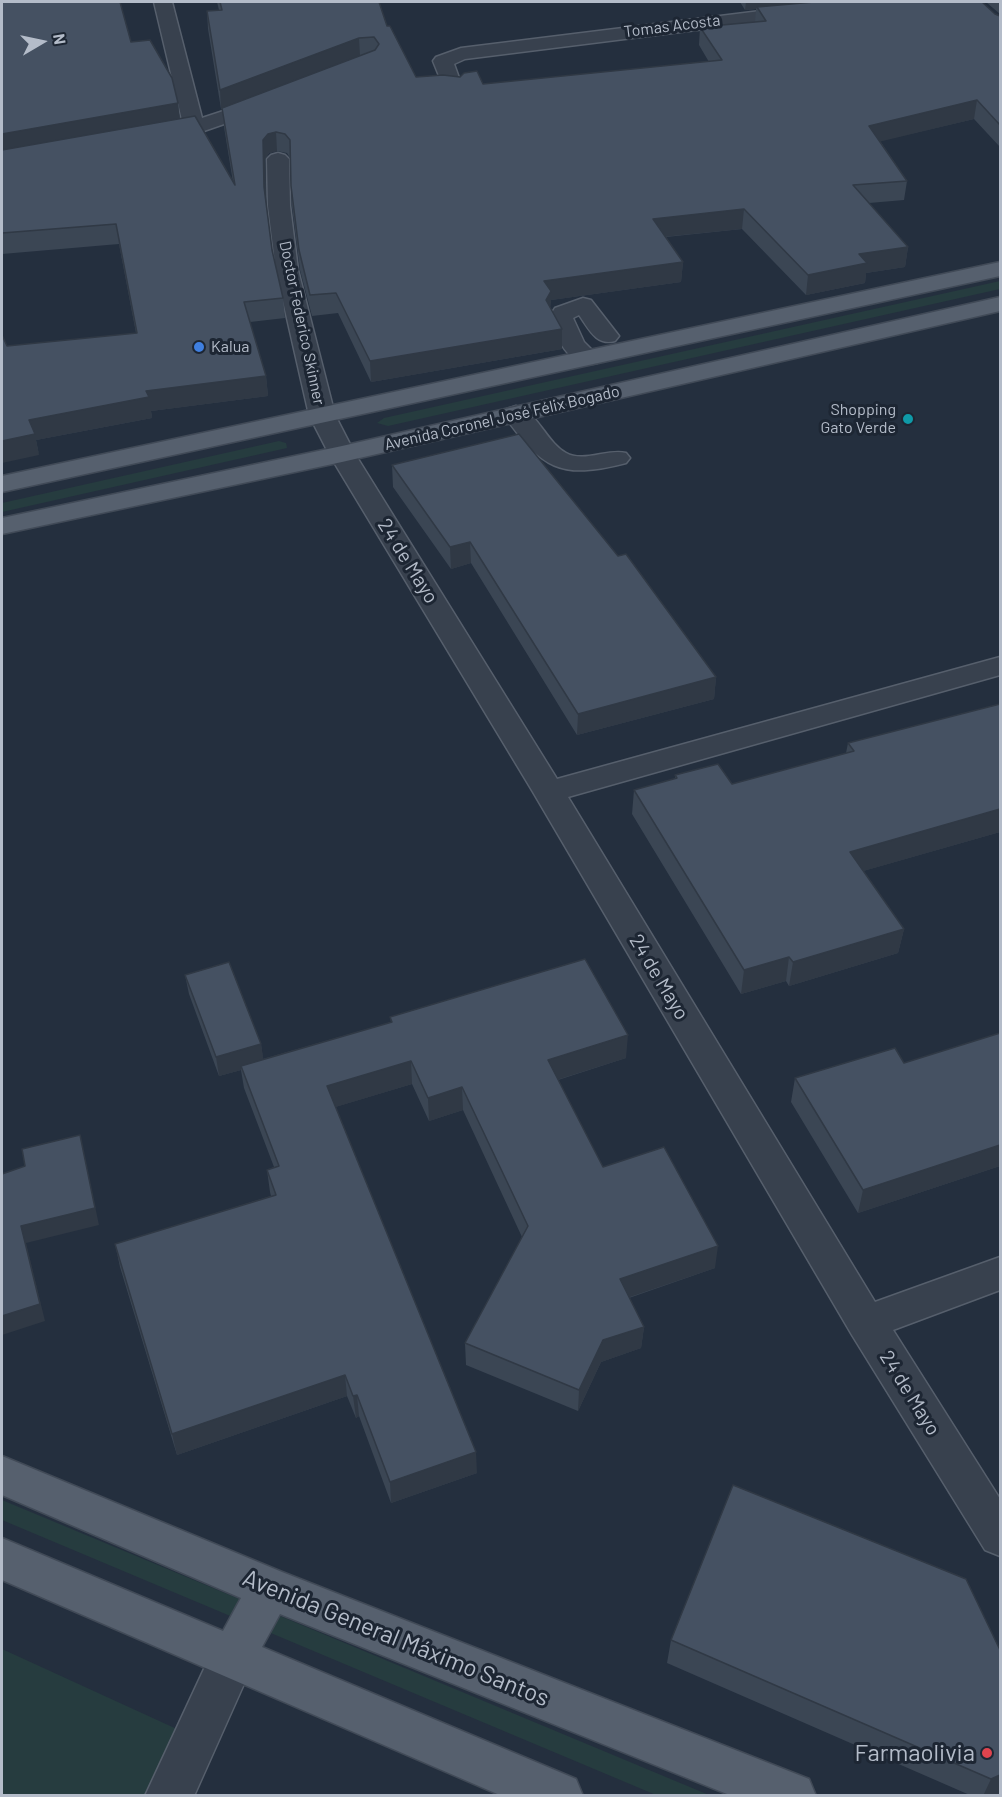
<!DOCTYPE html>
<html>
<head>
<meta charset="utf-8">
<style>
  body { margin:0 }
  #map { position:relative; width:1002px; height:1797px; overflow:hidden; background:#242f3e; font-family:Barlow,sans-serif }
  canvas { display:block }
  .frame { position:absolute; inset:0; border:3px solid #b4bcc9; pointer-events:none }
  .north { position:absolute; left:12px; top:12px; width:60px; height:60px; -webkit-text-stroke:4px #1d2633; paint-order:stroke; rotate:81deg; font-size:16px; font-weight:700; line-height:24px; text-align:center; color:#b4bcc9 }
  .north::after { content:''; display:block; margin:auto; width:21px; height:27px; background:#b4bcc9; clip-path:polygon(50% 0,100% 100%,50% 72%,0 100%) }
</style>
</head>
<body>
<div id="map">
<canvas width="1002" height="1797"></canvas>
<div class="frame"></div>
<div class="north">N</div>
</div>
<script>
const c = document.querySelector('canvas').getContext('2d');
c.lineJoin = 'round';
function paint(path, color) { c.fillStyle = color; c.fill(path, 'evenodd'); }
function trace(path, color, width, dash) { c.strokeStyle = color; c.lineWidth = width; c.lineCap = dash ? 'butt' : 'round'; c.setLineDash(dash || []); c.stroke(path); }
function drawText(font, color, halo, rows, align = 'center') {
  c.font = font + ' Barlow,sans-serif'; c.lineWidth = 6; c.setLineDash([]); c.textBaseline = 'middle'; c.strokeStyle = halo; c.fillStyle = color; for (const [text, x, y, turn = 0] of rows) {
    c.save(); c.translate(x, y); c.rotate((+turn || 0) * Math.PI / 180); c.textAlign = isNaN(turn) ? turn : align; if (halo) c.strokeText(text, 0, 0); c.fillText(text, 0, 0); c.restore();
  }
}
paint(new Path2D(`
  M1000 281V289L388 426 377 423 384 418Z
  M279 441 286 443 287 448 2 512V503Z
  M2 1500 709 1795H656L2 1520Z
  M2 1649 203 1741 170 1795 2 1796Z`), '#263c3f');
const minor = new Path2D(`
  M154 2H172L202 118 266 97 273 99 276 103 273 107 201 132 155 141 148 139 145 135 148 131 183 124Z
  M801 6 810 12 808 16 465 59 454 64 463 89 460 93H446L433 61 436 57 461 48Z
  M278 153 285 155 289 159 290 206 298 270 335 415 355 454 557 779 1000 657V675L568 797 875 1302 1000 1257V1290L893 1330 1000 1499V1556L985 1550 852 1335 533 792 329 454 309 415 276 270 268 206 267 159 271 155Z
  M583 298 591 300 619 336 615 341C596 346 589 329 579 315L573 318 584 342 600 358 597 363C570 370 558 339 548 319L555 308Z
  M516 406C538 412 546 442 566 453 584 463 608 448 626 453L630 458 626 463C560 480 542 469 503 414L507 409Z
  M233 1635 249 1641 256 1657 194 1796H145L217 1641Z`);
const major = new Path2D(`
  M1000 262V276L2 492V476Z
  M1000 297V311L342 462 2 534V518L342 446Z
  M2 1456 282 1572 809 1779 816 1796H732L280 1614 262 1647 576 1779 583 1796H502L2 1580V1538L223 1631 241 1598 2 1495Z`);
trace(minor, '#565f6c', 3);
trace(major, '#414a57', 3);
paint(minor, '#38414e');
paint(major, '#56606e');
paint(new Path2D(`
  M2 2 131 42 178 103 180 119 233 182 224 127 223 109H221L208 29 207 11 219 10 217 2H379L387 26 416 77 483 84 709 62 699 45 700 27 755 22 756 9 745 10 740 2H982L995 14 1000 16V147L974 119 880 141 907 181 904 200 869 203 908 247 905 267 866 273 865 283 806 295 742 229 666 237 683 262 681 282 551 300 550 307 562 349 371 382 338 313 312 316 300 270 292 206 290 158 287 153 277 151 269 153 265 159 266 200 272 250 283 298 285 318 250 322 266 376 268 396 151 411 152 418 36 440 39 455 7 346 136 333 119 244 2 254Z
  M986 2H1000V14Z
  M392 465 716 677 714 699 577 735 471 563 451 569 393 487Z
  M1000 704V832L863 871 904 929 898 953 789 986 786 981 741 994 632 814 634 790 675 779V775L732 784 846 753 848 743Z
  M185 975 261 1044 263 1059 391 1022 390 1017 626 1058 558 1080 603 1167 715 1268 629 1298 644 1327 641 1348 601 1362 578 1411 466 1365 465 1343 522 1237 463 1110 429 1121 412 1084 335 1107 477 1473 391 1503 359 1416 356 1418 347 1396 177 1455 120 1267 115 1244 271 1196 270 1192 267 1170 274 1167 244 1088 241 1070 219 1076 189 994Z
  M1000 1033V1166L858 1213 791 1102 795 1078 904 1063Z
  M671 1640 1000 1650V1793L992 1796H972L667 1663Z`), '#3b4654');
paint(new Path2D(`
  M746 2H834L757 7 756 9 745 10Z
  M359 38 360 56 221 109 220 90Z
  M977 100 974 119 866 145 869 126Z
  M178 103 180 122 2 155V134Z
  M276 132 277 151 269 153 265 159 266 206 264 187 263 140 268 134Z
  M744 209 742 229 652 238 653 219Z
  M908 247 905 267 866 273 865 283 806 295 808 275 859 254Z
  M683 262 681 282 551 300 550 311 546 320 544 281Z
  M562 329V349L371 382 370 361Z
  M266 376 268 396 151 411 152 418 36 440 39 455 2 463V441L29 420 146 391Z
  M470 542 471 563 451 569 450 547Z
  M716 677 714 699 577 735 578 714Z
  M1000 809V832L846 876 850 852Z
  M904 929 898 953 789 986 793 962Z
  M789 957 786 981 741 994 744 970Z
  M628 1035 626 1058 547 1083 548 1060Z
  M261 1044 264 1063 241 1066V1070L219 1076 216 1057Z
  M411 1061 412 1084 329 1109 327 1086Z
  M462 1087 463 1110 429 1121 428 1098Z
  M80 1135 99 1225 26 1243 45 1321 2 1335V1316L21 1226Z
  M1000 1145V1166L858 1213 863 1190Z
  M718 1246 715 1268 618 1301 620 1279Z
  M644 1327 641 1348 601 1362 578 1411 579 1390 603 1340Z
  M345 1375 347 1396 177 1455 172 1434Z
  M357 1395 359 1416 356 1418 353 1396Z
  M476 1452 477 1473 391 1503 390 1482Z
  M1000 1775V1793L992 1796H983L991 1779Z`), '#303945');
const building = new Path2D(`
  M2 2H120L131 42 150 40 172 78 178 103 2 134Z
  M220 2H379L387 26H390L416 77 443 75 460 77 464 73 477 71 483 84 722 60 700 27 766 21 757 7 814 2H982L995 14 1000 16V125L977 100 869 126 907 181 853 185 908 247 859 254 867 263 808 275 744 209 653 219 683 262 544 281 551 291 546 300 562 329 370 361 336 293 310 295 299 250 291 186 290 140 285 134 276 132 268 134 263 140 264 187 272 250 283 298 244 302 266 376 146 391 149 397 29 420 35 434 2 441V335L7 346 137 333 116 224 2 233V150L195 116 235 185 222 108 375 50 379 44 374 37 359 38 220 90 207 11 222 10Z
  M519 434 618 556 626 554 716 677 578 714 470 542 450 547 392 465Z
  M1000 704V809L850 852 904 929 793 962 789 957 744 970 634 790 677 778 675 775 718 764 732 784 854 751 848 743Z
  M585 959 628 1035 548 1060 603 1167 664 1147 718 1246 620 1279 644 1327 603 1340 579 1390 465 1343 528 1226 462 1087 428 1098 411 1061 327 1086 476 1452 390 1482 357 1395 353 1396 345 1375 172 1434 115 1244 276 1195 267 1170 279 1166 241 1066 392 1022 390 1017Z
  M229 962 261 1044 216 1057 185 975Z
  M1000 1033V1145L863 1190 795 1078 895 1048 904 1063Z
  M80 1135 95 1208 21 1226 40 1304 2 1316V1174L25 1166 22 1149Z
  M733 1485 966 1579 1000 1650V1775L991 1779 671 1640Z`);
paint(building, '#455162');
trace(building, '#303945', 1.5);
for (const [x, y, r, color] of [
  [199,347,6,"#3f7fe0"],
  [908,419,6,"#0f9aa8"],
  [987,1753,6,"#e0444e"]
]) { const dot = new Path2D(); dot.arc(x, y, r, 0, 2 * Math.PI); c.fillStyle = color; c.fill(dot); trace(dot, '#1d2633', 2); }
drawText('16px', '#b4bcc9', '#1d2633', [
  ["Tomas Acosta",672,26,-7],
  ["Doctor Federico Skinner",302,323,78],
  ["Avenida Coronel José Félix Bogado",502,418,-13]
]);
drawText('16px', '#b4bcc9', '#1d2633', [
  ["Kalua",211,347],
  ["Shopping",896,410,"right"],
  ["Gato Verde",896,428,"right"]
], 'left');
drawText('20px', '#b4bcc9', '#1d2633', [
  ["24 de Mayo",408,561,58],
  ["24 de Mayo",659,977,59],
  ["24 de Mayo",910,1393,58]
]);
drawText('24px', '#b4bcc9', '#1d2633', [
  ["Avenida General Máximo Santos",396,1638,22]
]);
drawText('24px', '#b4bcc9', '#1d2633', [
  ["Farmaolivia",975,1753]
], 'right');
</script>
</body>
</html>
